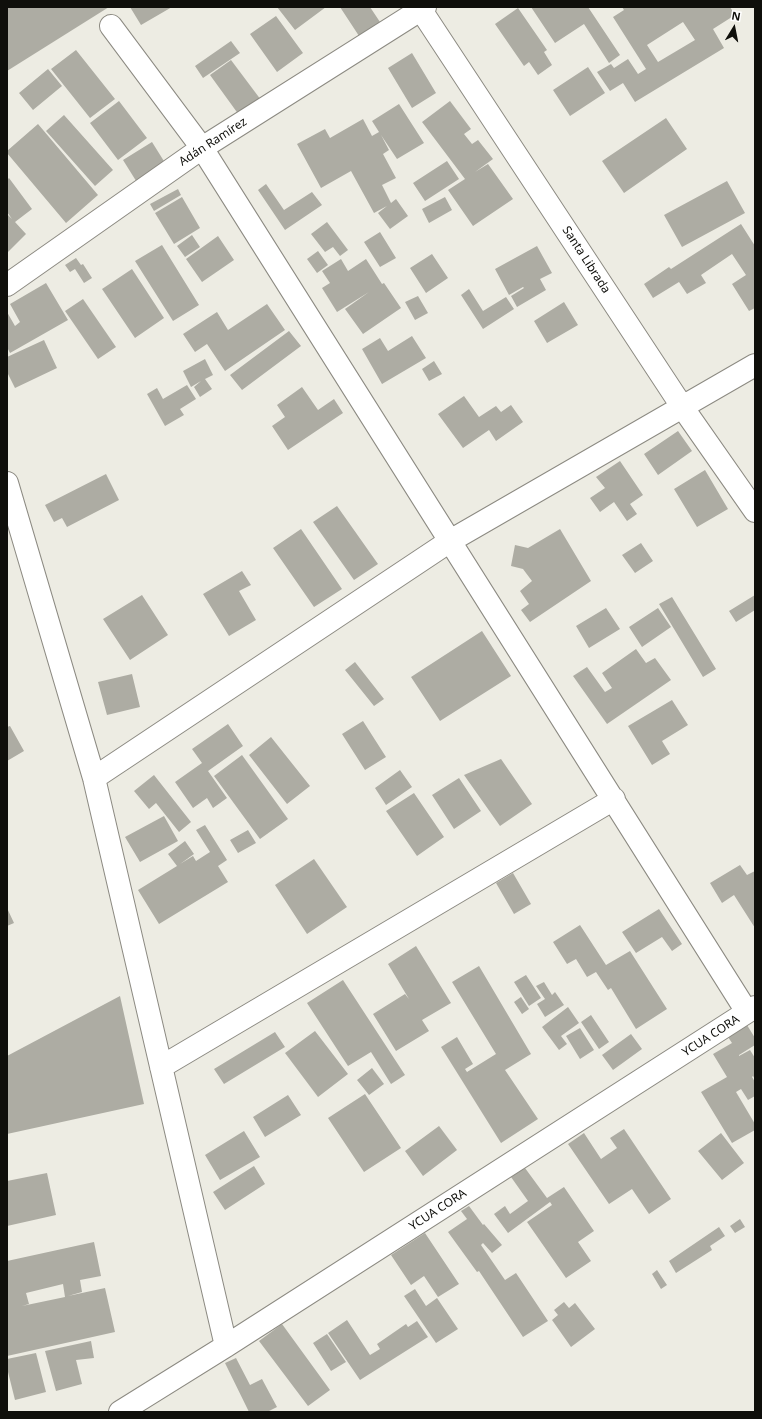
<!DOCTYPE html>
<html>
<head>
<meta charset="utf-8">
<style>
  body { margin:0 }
  #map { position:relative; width:762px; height:1419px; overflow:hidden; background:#edece3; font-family:"Noto Sans",sans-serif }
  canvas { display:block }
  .frame { position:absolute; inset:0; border:8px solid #0f0f0b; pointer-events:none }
  .north { position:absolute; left:714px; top:8px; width:40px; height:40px; -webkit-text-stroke:3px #fff; paint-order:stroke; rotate:10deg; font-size:11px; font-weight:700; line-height:16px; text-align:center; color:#0f0f0b }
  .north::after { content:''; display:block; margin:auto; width:14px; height:18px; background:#0f0f0b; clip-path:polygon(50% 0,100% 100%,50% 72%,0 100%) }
</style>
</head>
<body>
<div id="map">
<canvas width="762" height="1419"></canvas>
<div class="frame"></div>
<div class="north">N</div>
</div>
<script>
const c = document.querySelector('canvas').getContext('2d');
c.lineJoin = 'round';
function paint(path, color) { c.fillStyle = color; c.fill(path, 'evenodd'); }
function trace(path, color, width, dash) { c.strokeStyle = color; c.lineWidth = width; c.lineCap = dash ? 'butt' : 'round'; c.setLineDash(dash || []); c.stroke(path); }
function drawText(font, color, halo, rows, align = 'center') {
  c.font = font + ' "Noto Sans",sans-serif'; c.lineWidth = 3.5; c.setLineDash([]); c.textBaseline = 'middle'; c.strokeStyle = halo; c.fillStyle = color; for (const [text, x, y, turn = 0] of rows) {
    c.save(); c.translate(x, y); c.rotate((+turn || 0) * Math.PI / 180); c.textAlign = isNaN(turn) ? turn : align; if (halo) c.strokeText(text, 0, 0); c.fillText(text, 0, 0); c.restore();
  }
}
paint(new Path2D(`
  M7 7H109L7 71Z
  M130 7H172L141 25Z
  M277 7H326L295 30Z
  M340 7H370L380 22 359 36Z
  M531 7H588L620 55 609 63 584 24 555 43Z
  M622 7H730L735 15 713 29 724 48 635 102 623 83 610 91 597 72 611 64 614 68 628 59 638 74 646 69 613 17 624 10ZM683 22 695 40 658 62 647 45Z
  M518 8 547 50 544 52 552 65 538 75 529 62 524 66 495 24Z
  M276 16 303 53 277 72 250 34Z
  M231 41 240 53 203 78 195 66Z
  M76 50 115 99 90 118 51 69Z
  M412 53 436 93 412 108 388 68Z
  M231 60 261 100 239 115 210 75Z
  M588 67 605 93 570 116 553 90Z
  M48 69 62 86 33 110 19 93Z
  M119 101 147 138 118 160 90 123Z
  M450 101 471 129 464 134 472 144 478 140 493 159 475 172 488 164 513 199 473 226 448 190 465 179 422 122Z
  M399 104 424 143 397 159 381 135 389 150 383 154 396 178 382 185 391 203 396 199 408 216 390 229 378 213 387 206 374 213 351 171 321 188 297 144 325 129 330 138 363 119 372 136 379 132 372 121Z
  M64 115 113 170 95 186 46 131Z
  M666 118 687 149 624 193 602 161Z
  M38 124 98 195 66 223 7 153V151Z
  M152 142 167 166 138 184 123 160Z
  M447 161 459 179 425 201 413 183Z
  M9 178 32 209 15 222 26 234 7 253V214L12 219 7 212V180Z
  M727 181 745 213 682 247 664 215Z
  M266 184 284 210 312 192 322 205 285 230 258 190Z
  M178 189 181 195 154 211 150 204Z
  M182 197 200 228 174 244 155 213Z
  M445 197 452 210 429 223 422 209Z
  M327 222 348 250 340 256 333 247 325 252 311 234Z
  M741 224 755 246V308L749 311 732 284 746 275 732 254 701 275 706 283 687 294 679 282 653 298 644 284 669 267 671 269Z
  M380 232 396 258 380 267 364 242Z
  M192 235 200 247 185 257 177 246Z
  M218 236 234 260 202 282 186 259Z
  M162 245 199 305 173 321 135 261Z
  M537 246 552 273 540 279 546 290 517 307 511 296 524 288 523 287 509 295 495 269Z
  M318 251 328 265 317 273 307 259Z
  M432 254 448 278 426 293 410 268Z
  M76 258 81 265 83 264 92 278 84 283 75 269 70 272 65 265Z
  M341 259 348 271 366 259 382 284 384 283 401 308 363 334 345 309 369 292 337 312 322 288 330 283 322 271Z
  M132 269 164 318 135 338 102 289Z
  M46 283 68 320 10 353 7 347V312L15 326 20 322 10 304Z
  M469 289 483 311 506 297 514 309 483 329 461 295Z
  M418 296 428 313 415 320 405 302Z
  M83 299 116 347 98 359 65 311Z
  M564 302 578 325 547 343 534 321Z
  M267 304 285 330 225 371 207 344 195 352 183 334 217 312 228 330Z
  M289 331 301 346 242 390 230 375Z
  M412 336 426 358 382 384 362 349 380 338 388 351Z
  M44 340 57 368 15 388 7 372V357Z
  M205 359 213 375 205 379 212 389 200 397 194 387 201 381 191 387 183 371Z
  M434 361 442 374 429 381 422 369Z
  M187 385 196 399 180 409 184 415 165 426 147 394 157 388 163 399Z
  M302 387 318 410 334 399 343 413 288 450 272 426 285 417 277 405Z
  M464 396 479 417 496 406 501 412 511 405 523 422 496 441 489 430 463 448 438 414Z
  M678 431 692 451 658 475 644 454Z
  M620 461 643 495 630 504 637 514 627 521 614 502 600 512 590 498 605 488 596 477Z
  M705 470 728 509 697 527 674 489Z
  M106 474 119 500 67 527 62 518 54 522 45 505Z
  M337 506 378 564 354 580 313 522Z
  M301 529 342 589 314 607 273 548Z
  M560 529 591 581 530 622 521 610 529 604 520 591 532 581 523 569 511 566 515 545 528 548Z
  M641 543 653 561 635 573 622 555Z
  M242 571 251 585 239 591 256 620 229 636 203 594Z
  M142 595 168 635 130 660 103 619Z
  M755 595V610L736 622 729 611Z
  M672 597 716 669 703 677 659 604Z
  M606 608 620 629 589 648 576 626Z
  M658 608 671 627 642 647 629 627Z
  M482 631 511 676 440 721 411 677Z
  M636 649 646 663 655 658 671 680 607 724 573 676 587 667 605 692 612 688 602 673Z
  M355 662 384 699 374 706 345 670Z
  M132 674 140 707 107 715 98 682Z
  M672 700 688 725 662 741 670 754 652 765 628 726Z
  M363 721 386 757 365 770 342 734Z
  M228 724 243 746 208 771 227 798 213 808 207 798 193 808 175 782 202 763 192 749Z
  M10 726 24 751 7 761V727Z
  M271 737 310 786 287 804 249 755Z
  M242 755 288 819 260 839 214 776Z
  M501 759 532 804 500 826 464 775Z
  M400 770 412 787 386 805 375 788Z
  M154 775 191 822 179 832 156 803 149 809 134 791Z
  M459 778 481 811 454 829 432 795Z
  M414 793 444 837 417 856 386 811Z
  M164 816 178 841 140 862 125 837Z
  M205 825 227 860 218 866 228 882 159 924 138 890 177 866 168 854 185 841 194 854 180 864 193 856 196 861 210 852 196 830Z
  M248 830 256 843 238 853 230 840Z
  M314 859 347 907 307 934 275 885Z
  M740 865 747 875 755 871V928L734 895 722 903 710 883Z
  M513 873 531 904 514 914 496 883Z
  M7 908 14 923 7 926Z
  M659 909 682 944 672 951 662 937 636 953 622 932Z
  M580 925 606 965 630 951 667 1009 636 1029 611 988 608 990 596 972 587 977 576 959 567 964 553 942Z
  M416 946 451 1003 422 1020 429 1031 396 1051 373 1014 405 994 409 999 388 964Z
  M479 966 531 1054 505 1070 538 1119 501 1143 441 1047 457 1037 473 1064 465 1069 467 1072 496 1054 452 982Z
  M526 975 541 998 529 1006 514 982Z
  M343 980 405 1075 391 1084 371 1052 348 1066 307 1003Z
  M544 982 552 995 555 992 564 1005 545 1017 537 1004 545 999 536 986Z
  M120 996 144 1104 7 1134V1056Z
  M521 997 529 1009 522 1014 514 1002Z
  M568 1007 579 1023 561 1036 567 1044 559 1050 542 1027Z
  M591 1015 609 1042 599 1049 581 1022Z
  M747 1025 755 1038V1045L739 1055V1056L750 1050 755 1058V1079L753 1076 752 1077 755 1082V1096L748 1100 741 1089 736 1092 755 1124V1130L732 1143 701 1092 727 1077 713 1054 732 1043 728 1037Z
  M580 1028 594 1050 580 1059 566 1036Z
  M315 1031 348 1074 318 1097 285 1053Z
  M275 1032 285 1047 224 1084 214 1069Z
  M631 1034 642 1049 613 1070 602 1055Z
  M372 1068 384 1084 369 1095 357 1080Z
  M365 1094 401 1148 364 1172 328 1118Z
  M288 1095 301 1115 265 1137 253 1117Z
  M439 1126 457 1150 423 1176 405 1151Z
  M624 1129 671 1199 649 1214 632 1189 609 1204 568 1144 584 1133 601 1159 617 1148 610 1138Z
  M244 1131 260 1157 220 1180 205 1155Z
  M721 1133 744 1163 722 1180 698 1151Z
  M254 1166 265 1184 225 1210 213 1192Z
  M525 1168 547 1198 564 1187 594 1231 578 1242 591 1261 566 1278 527 1222 552 1205 550 1202 508 1233 494 1214 505 1206 510 1214 528 1201 511 1177Z
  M47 1173 56 1215 7 1226V1181Z
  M469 1206 483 1225 484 1224 502 1245 492 1253 483 1243 481 1245 505 1280 516 1273 548 1321 523 1337 479 1271 477 1272 448 1232 467 1219 461 1211Z
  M740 1219 745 1227 735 1233 730 1226Z
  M719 1227 725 1236 710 1246 712 1250 676 1273 669 1261Z
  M425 1233 459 1284 438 1297 424 1276 411 1285 391 1255Z
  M94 1242 101 1276 80 1280 82 1292 68 1296 105 1288 115 1332 7 1356V1261ZM63 1284 65 1297 22 1306 29 1304 26 1293Z
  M657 1270 667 1285 661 1289 652 1274Z
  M415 1289 426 1306 437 1298 458 1329 436 1343 404 1296Z
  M564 1302 569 1308 575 1303 595 1329 571 1347 552 1320 558 1315 554 1310Z
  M347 1320 370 1355 380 1349 377 1344 406 1324 408 1327 417 1321 428 1337 360 1380 328 1333Z
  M282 1324 330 1390 308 1406 259 1341Z
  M327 1334 346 1362 331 1371 313 1343Z
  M91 1341 94 1358 76 1360 82 1384 56 1391 45 1351Z
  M36 1353 46 1392 15 1400 7 1368V1359Z
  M236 1358 250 1385 262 1379 277 1407 267 1412H249L225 1363Z`), '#adaca3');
const minor = new Path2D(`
  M419 7 683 408 755 511
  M111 26 202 148 747 1012
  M7 483 94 778 226 1346
  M94 778 450 541 755 365
  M161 1067 614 799
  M120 1412 226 1346 755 1007`);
const tertiary = new Path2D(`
  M7 285 202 148 425 7`);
trace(minor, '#8c8a82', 24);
trace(tertiary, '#8c8a82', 24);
trace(minor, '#fff', 22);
trace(tertiary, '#fff', 22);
drawText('12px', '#0f0f0b', '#fff', [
  ["Adán Ramírez",213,142,-33],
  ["Santa Librada",586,260,57],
  ["YCUA CORA",711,1036,-33],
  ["YCUA CORA",438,1210,-33]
]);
</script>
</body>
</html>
